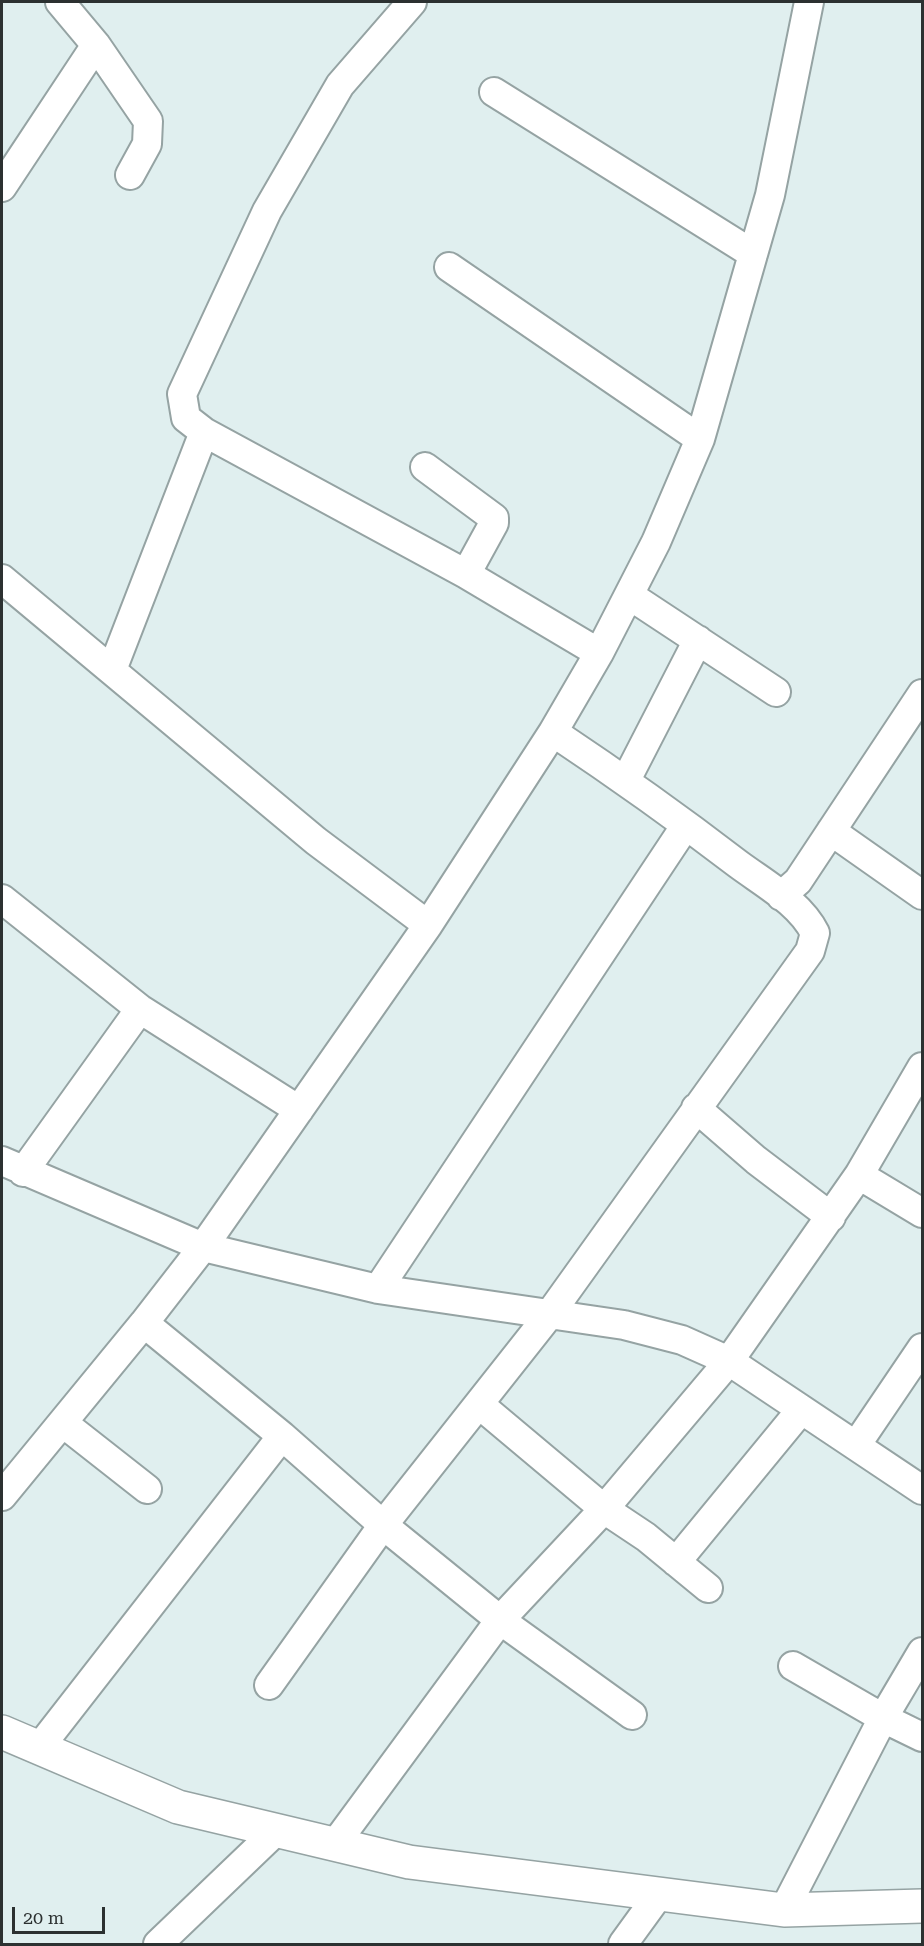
<!DOCTYPE html>
<html>
<head>
<meta charset="utf-8">
<style>
  body { margin:0 }
  #map { position:relative; width:924px; height:1946px; overflow:hidden; background:#e0efef; font-family:"Roboto Serif",serif }
  canvas { display:block }
  .frame { position:absolute; inset:0; border:3px solid #2c3131; pointer-events:none }
  .scale { position:absolute; left:12px; top:1907px; width:93px; height:27px; box-sizing:border-box; border:3px solid #2c3131; border-top:0; padding-left:8px; font-size:18px; line-height:21px; white-space:nowrap; color:#2c3131; -webkit-text-stroke:4px #e0efef; paint-order:stroke }
</style>
</head>
<body>
<div id="map">
<canvas width="924" height="1946"></canvas>
<div class="frame"></div>
<div class="scale">20 m</div>
</div>
<script>
const c = document.querySelector('canvas').getContext('2d');
c.lineJoin = 'round';
function trace(path, color, width, dash) { c.strokeStyle = color; c.lineWidth = width; c.lineCap = dash ? 'butt' : 'round'; c.setLineDash(dash || []); c.stroke(path); }
const street = new Path2D(`
  M60 2 96 45 148 121 147 144 130 175
  M412 2 340 85 267 211 182 394 186 418 204 432 466 574 599 653
  M494 92 753 254
  M2 187 96 45
  M449 267 700 439
  M425 467 494 518V523L466 574
  M2 579 316 841 428 925
  M629 595 776 692
  M112 670 204 432
  M626 780 698 640
  M831 831 922 895
  M781 896 798 881 922 694
  M2 899 140 1009 299 1110
  M696 1108 756 1160 831 1217
  M2 1161 203 1247 378 1289 624 1325 682 1340 729 1361 922 1490
  M23 1172 140 1009
  M859 1175 922 1213
  M378 1289 686 825
  M144 1323 282 1436 383 1525 500 1620 632 1715
  M480 1405 604 1509 646 1537 708 1588
  M63 1423 147 1489
  M857 1444 922 1348
  M2 1496 144 1323 203 1247 428 925 553 732 599 653 656 542 700 439 770 195 809 2
  M676 1562 801 1410
  M793 1666 883 1718 922 1737
  M269 1685 383 1525 549 1315 810 951 815 933C800 903 765 884 738 864 678 818 616 774 553 732
  M39 1748 282 1436
  M335 1844 500 1620 604 1509 729 1361 859 1175 922 1067
  M784 1910 883 1718 922 1652
  M158 1944 275 1832
  M623 1944 660 1893`);
const secondary = new Path2D(`
  M2 1732 178 1807 409 1862 784 1910 922 1906`);
trace(street, '#95a3a3', 32);
trace(secondary, '#95a3a3', 36);
trace(street, '#fff', 28);
trace(secondary, '#fff', 33);
</script>
</body>
</html>
